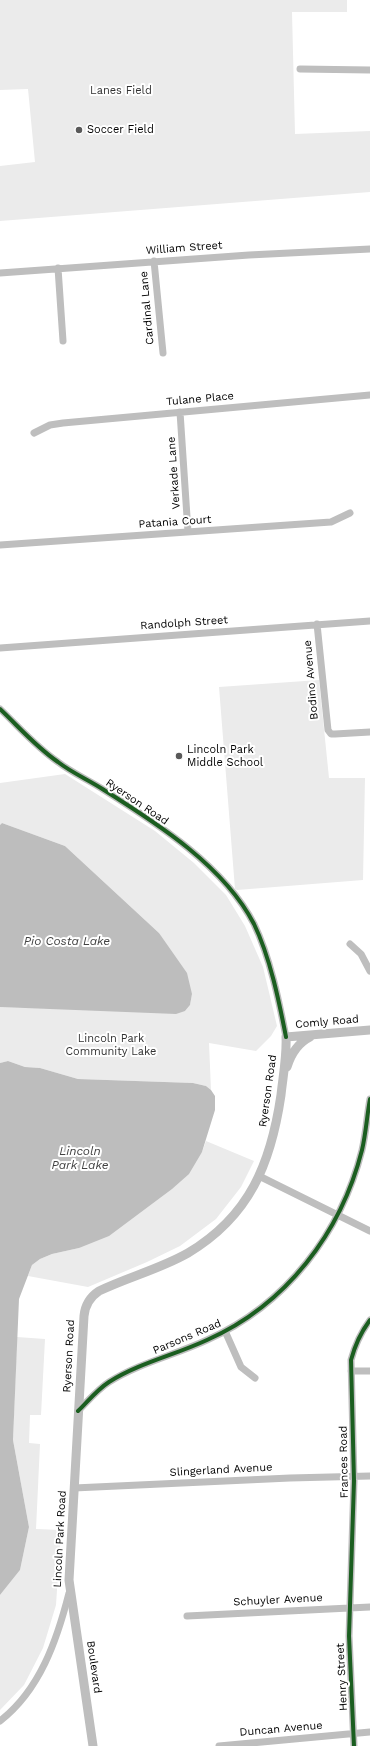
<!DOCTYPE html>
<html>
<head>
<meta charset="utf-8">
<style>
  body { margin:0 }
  canvas { display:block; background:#fff }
</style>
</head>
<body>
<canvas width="370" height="1746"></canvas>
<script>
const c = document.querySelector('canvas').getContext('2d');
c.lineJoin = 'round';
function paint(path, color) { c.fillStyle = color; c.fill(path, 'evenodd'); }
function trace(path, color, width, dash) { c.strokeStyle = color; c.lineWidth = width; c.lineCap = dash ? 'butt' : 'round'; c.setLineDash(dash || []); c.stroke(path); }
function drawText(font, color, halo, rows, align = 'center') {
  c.font = font + ' "Work Sans",sans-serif'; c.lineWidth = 4; c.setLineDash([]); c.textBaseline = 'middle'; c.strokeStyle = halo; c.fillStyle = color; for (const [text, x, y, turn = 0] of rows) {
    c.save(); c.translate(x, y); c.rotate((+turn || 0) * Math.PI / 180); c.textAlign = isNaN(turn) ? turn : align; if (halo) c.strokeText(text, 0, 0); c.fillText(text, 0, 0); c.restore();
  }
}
paint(new Path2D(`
  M0 0H347V12H292L295 134 370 131V192L0 221V166L35 162 28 89 0 90Z
  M319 680 329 778H365L363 880 237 890 235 889 219 687Z
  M65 774 155 831 194 863 226 895 245 926 263 967 277 1026 271 1036 256 1051 209 1043 211 1090 206 1086 193 1083 78 1079 40 1068 25 1067 8 1061 0 1063V1007L185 1011 190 1005 192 994 159 933 65 846 2 823 0 825V783Z
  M206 1141 254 1161 241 1187 216 1219 180 1246 147 1262 88 1287 28 1276 32 1265 40 1259 52 1254 79 1248 202 1152Z
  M17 1337 45 1339 41 1415H30L29 1443 40 1444 36 1529 61 1530 56 1605 43 1648 24 1685 0 1710V1595L20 1570 29 1527 13 1440Z`), '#ebebeb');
paint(new Path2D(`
  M2 823 65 846 159 933 187 973 192 994 190 1005 185 1011 176 1014 0 1007V825Z
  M8 1061 25 1067 40 1068 78 1079 193 1083 206 1086 211 1090 215 1096V1110L202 1152 189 1174 172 1189 109 1236 79 1248 52 1254 40 1259 32 1265 19 1299 13 1440 29 1527 20 1570 0 1595V1063Z`), '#bdbdbd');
trace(new Path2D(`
  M300 69 370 70
  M154 261 163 353
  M58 268 63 341
  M0 273 249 255 370 249
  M180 412 188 532
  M34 433 50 425 63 423 370 395
  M0 545 331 522 350 513
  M317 624 328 730 331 734H335L370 732
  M0 648 370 621
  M0 709C19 727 36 747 58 762 72 773 89 780 104 790 158 824 224 866 254 924 270 957 279 1001 286 1037
  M350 944 361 954 370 971
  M259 1176 370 1231
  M225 1331 241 1367 255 1378
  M351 1371H370
  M78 1411C88 1401 98 1389 109 1382 139 1363 175 1355 207 1340 286 1305 341 1233 362 1150 366 1133 367 1115 370 1099
  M74 1488 290 1478 370 1476
  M187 1616 370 1607
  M0 1721C40 1690 57 1640 69 1593
  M219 1746 370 1732
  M354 1746 349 1636 354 1481 351 1360C355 1345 361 1332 370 1320`), '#bebebe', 7);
trace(new Path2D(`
  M287 1067C291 1054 298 1043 310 1037
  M93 1746 69 1580 84 1316C85 1305 90 1297 99 1291 128 1277 160 1269 188 1253 250 1216 271 1163 281 1095 283 1076 287 1056 286 1037L370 1030`), '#bebebe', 9);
trace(new Path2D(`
  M0 709C19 727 36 747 58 762 72 773 89 780 104 790 158 824 224 866 254 924 270 957 279 1001 286 1037
  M78 1411C88 1401 98 1389 109 1382 139 1363 175 1355 207 1340 286 1305 341 1233 362 1150 366 1133 367 1115 370 1099
  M354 1746 349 1636 354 1481 351 1360C355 1345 361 1332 370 1320`), '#1b5e20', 4);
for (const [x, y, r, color] of [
  [79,130,4,"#595959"],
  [179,756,4,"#595959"]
]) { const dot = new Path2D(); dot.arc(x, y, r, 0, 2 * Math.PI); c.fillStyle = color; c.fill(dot); trace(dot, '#fff', 1.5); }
drawText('11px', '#313131', '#fff', [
  ["Lanes Field",121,91],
  ["Lincoln Park",111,1039],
  ["Community Lake",111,1052]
]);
drawText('11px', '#000', '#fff', [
  ["Soccer Field",87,130],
  ["Lincoln Park",187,750],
  ["Middle School",187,763]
], 'left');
drawText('11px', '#000', '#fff', [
  ["William Street",184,248,-4],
  ["Cardinal Lane",147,308,-95],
  ["Tulane Place",200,399,-5],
  ["Verkade Lane",174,473,-94],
  ["Patania Court",175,522,-4],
  ["Randolph Street",184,623,-4],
  ["Bodino Avenue",311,680,-95],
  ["Ryerson Road",137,802,34],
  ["Comly Road",327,1022,-5],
  ["Ryerson Road",268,1091,-82],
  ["Parsons Road",187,1337,-23],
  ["Ryerson Road",69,1356,-87],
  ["Frances Road",344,1462,-91],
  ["Slingerland Avenue",221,1470,-3],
  ["Lincoln Park Road",60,1539,-87],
  ["Schuyler Avenue",278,1600,-3],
  ["Boulevard",94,1667,82],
  ["Henry Street",342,1677,-93],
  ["Duncan Avenue",281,1729,-5]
]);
drawText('italic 12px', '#424242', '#fff', [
  ["Pio Costa Lake",67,941],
  ["Lincoln",80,1151],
  ["Park Lake",80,1165]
]);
</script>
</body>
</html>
